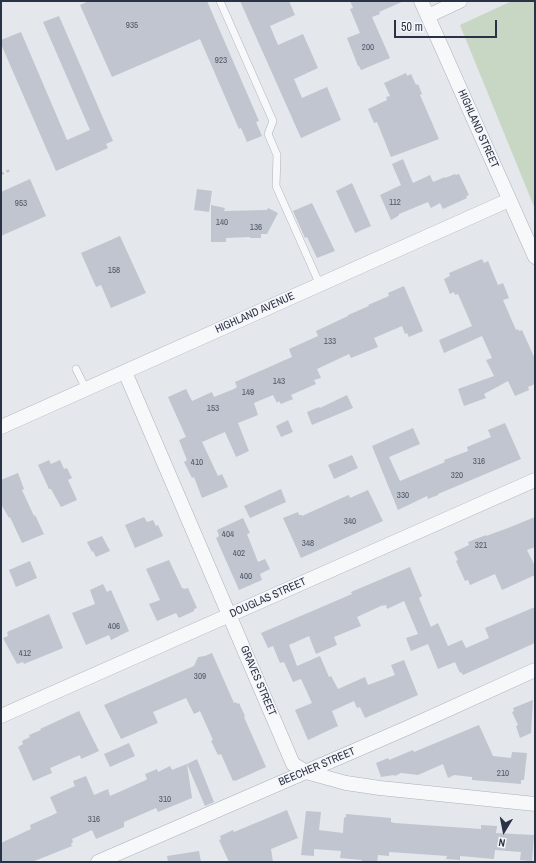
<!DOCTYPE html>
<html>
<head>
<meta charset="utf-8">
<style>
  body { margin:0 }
  #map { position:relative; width:536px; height:863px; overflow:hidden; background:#e4e7ec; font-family:"Archivo Narrow",sans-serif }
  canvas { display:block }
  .frame { position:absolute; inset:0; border:2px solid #2a3345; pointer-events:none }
  .north { position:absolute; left:484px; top:811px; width:40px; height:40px; -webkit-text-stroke:3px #f4f6f9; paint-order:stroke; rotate:190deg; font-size:11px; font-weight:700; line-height:16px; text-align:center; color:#2a3345 }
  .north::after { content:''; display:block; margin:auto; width:14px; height:18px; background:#2a3345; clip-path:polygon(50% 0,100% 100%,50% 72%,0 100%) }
  .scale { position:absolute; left:394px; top:20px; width:103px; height:18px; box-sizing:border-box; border:2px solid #2a3345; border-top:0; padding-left:5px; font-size:12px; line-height:14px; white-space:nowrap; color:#2a3345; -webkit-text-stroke:3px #f4f6f9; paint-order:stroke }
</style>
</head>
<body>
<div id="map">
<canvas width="536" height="863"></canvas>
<div class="frame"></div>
<div class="north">N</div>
<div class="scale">50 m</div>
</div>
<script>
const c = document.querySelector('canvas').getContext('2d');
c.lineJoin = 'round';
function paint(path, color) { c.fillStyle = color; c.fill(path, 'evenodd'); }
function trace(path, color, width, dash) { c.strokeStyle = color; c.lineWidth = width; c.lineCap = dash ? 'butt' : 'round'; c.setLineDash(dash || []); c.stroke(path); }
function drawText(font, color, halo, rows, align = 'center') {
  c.font = font + ' "Archivo Narrow",sans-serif'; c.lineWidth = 3.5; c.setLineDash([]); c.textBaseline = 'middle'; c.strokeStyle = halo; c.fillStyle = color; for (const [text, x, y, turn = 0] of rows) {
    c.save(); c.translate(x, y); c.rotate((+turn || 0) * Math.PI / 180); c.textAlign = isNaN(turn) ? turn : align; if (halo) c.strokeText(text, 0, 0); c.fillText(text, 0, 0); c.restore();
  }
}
paint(new Path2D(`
  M512 1H535V209L460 25Z`), '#c8d6c4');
paint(new Path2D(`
  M89 1H207L259 121 256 122 262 136 247 142 241 128 239 129 200 39 112 77 80 5Z
  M240 1H289L295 15 270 26 278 45 303 34 318 68 294 79 302 98 327 87 341 120 301 138Z
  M350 1H404L379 12 380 14 372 17 390 58 361 70 359 66H358L347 38 360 33 350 9 353 8Z
  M59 16 113 141 106 144 108 148 56 171 1 44V40L21 32 67 140 90 130 43 22Z
  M406 73 407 76 411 74 416 85 418 84 422 94 420 95 439 139 391 157 377 122 374 123 368 109 387 100 386 97 390 96 384 83Z
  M403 159 413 183 430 175 433 182 445 177V178L455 174 456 175 459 174 469 195 466 196 467 198 443 209 440 203 431 208 428 202 399 214 398 216 391 220 380 195 401 185 392 164Z
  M30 179 46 216 1 236V192Z
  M352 183 371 226 355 233 336 191Z
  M197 189 212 191 209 212 194 210Z
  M312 203 335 251 317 258 307 237 305 238 293 211Z
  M211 205 225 208 224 211 267 210 268 208 278 213 267 234H261V238H250V237L226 238V242H211Z
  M120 236 146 293 111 308 101 285 96 287 81 253Z
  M482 259 484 263 488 261 498 285 503 283 509 298 503 300 516 330 518 329 519 331 522 330 535 359V384L528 387 529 390 515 396 508 381 484 394 486 398 464 406 458 389 494 376 486 360 492 358 482 336 444 353 439 340 472 326 458 294 455 295 454 292 450 294 444 279 450 276 449 273Z
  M404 286 423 331 409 337 407 333 405 334 402 326 374 338 378 347 351 358 349 354 317 369 321 378 314 380 316 384 291 395 293 399 281 404 279 401 277 403 273 395 254 403 258 415 238 423 249 451 236 457 225 432 202 442 218 476 222 474 228 487 202 498 194 477 192 478 184 462 187 460 179 440 186 437 168 397 186 389 192 401 212 392 214 397 234 389 237 387 235 382 292 357 289 349 318 336 316 331 348 316V315L369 306 368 305 389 296 388 293Z
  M347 395 353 408 312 425 307 412 319 407 320 408Z
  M288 420 293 432 281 437 276 426Z
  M505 423 521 459 438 494V495L428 499 427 496 398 510 372 446 413 428 420 444 389 457 400 481 445 462 444 460 468 451 467 447 491 437 488 430Z
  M352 455 358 468 334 479 328 465Z
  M49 460 51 464 60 460 64 469 67 468 72 478 68 480 77 500 61 507 51 489H49L38 465Z
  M18 473 24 489 22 490 34 516 35 515 44 534 22 543 10 517 9 518 1 504V480Z
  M281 489 286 502 250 518 244 506Z
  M368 490 383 521 301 558 283 518 298 512 299 515H302V516L344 497 349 495 350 498Z
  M144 517 147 522 153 520 156 526 158 525 163 536 135 548 125 525Z
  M535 517V547L527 550 535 566V575L502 590 495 574 470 585 468 580 465 581 456 561 458 560 454 552 469 545 468 542 486 535V536L508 528Z
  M243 518 250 533 247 534 258 562 265 559 270 569 260 574 262 580 239 590 216 538 219 536 217 530Z
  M102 536 110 551 96 557 93 551 92 552 87 542Z
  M169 560 182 588H183L184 589 188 588 197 608 194 609V611L179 618 176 613 157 621 149 604 160 600 146 569Z
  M30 561 37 578 16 587 9 570Z
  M410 567 422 596 419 598 431 627 438 623 448 646 462 640 466 648 489 638 485 628 535 607V643L463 675 461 672 460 673 455 662 438 669 428 644 411 651 406 638 418 634 404 601 387 609 386 605 383 606V605L357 617 361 626 334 637 337 645 316 654 309 636 289 645 297 666 320 656 329 677 331 676 338 689 365 677 368 685 395 675 391 665 404 660 418 695 365 718 360 707 357 708 354 701 332 711 338 726 308 740 295 710 312 703 301 679 293 682 284 662 280 663 273 646 268 648 261 633 352 594 351 592Z
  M103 584 107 592 111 590 129 631 111 640 109 635 86 645 72 613 95 604 90 590Z
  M49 614 63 648 24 664 23 662 17 664 3 638 8 636 7 632Z
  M212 653 234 703 236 702 237 704 239 703 245 716 244 717 266 767 235 781V780L233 781 221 754 218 755 211 741 213 740 200 711 194 714 186 698 153 712 158 723 121 739 104 705 194 666 198 657 205 656Z
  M533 700 531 733 520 738 516 726 518 725 512 712 514 711 513 708Z
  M79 711 99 751 81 759 80 755 50 768 52 773 33 781 18 747 23 744 22 741 30 737 29 735 41 730 40 729Z
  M479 725 493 756 511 758 512 752 527 753 524 780H521V784L472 780V777L454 775 448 778 443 764 418 775 401 773 395 776 394 775 381 777 376 763 388 758 389 760 413 750 414 752Z
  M129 743 135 756 110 767 104 754Z
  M197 759 214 802 205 806 187 764Z
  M187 764 192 798 158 812 156 808 124 822V827L96 839 92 830 72 839 73 842 71 844 72 846 32 862H1V843L31 829 30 825 57 813 50 797 75 786 73 781 86 776 94 795 108 789 110 796 146 780 147 779 145 774 157 769 158 772 170 766 172 770Z
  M287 810 298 838 271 849 273 862H229L219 840 221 839 220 836 233 830 234 832Z
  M306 811 321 812 319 830 343 833 344 817 346 818V814L391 818V822L395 823 481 829V825L497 826 496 833 534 835 532 861 520 860 521 852 495 850 494 859 460 856V860L446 859 447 856 389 852V856L378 855 377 862H362V860L340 858 341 851 314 849V856L301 855Z
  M199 851 201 862H168L167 856Z`), '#c0c5cf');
const service = new Path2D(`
  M220 1 273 121 268 134 277 155 276 186 320 285
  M76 369 86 389`);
const minor = new Path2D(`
  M421 1 535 257
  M428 16 460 1
  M125 372 293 764 306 772 346 783 380 788 535 804
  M1 427 509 200
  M1 716 535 480
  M98 862 407 728 535 670`);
trace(service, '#acb1ba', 8);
trace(minor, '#acb1ba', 15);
trace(new Path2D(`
  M1 174 10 170`), '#c2c5cb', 2.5, [3, 3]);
trace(service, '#f7f8fa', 7);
trace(minor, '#f7f8fa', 14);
drawText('9px', '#505868', null, [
  ["935",132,26],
  ["200",368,48],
  ["923",221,61],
  ["112",395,203],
  ["953",21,204],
  ["140",222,223],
  ["136",256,228],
  ["158",114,271],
  ["133",330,342],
  ["143",279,382],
  ["149",248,393],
  ["153",213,409],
  ["316",479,462],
  ["410",197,463],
  ["320",457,476],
  ["330",403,496],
  ["340",350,522],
  ["404",228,535],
  ["348",308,544],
  ["321",481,546],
  ["402",239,554],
  ["400",246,577],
  ["406",114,627],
  ["412",25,654],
  ["309",200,677],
  ["210",503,774],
  ["310",165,800],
  ["316",94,820]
]);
drawText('11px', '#2a3345', '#f4f6f9', [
  ["HIGHLAND STREET",478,129,66],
  ["HIGHLAND AVENUE",255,313,-24],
  ["DOUGLAS STREET",268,598,-24],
  ["GRAVES STREET",258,681,67],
  ["BEECHER STREET",317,767,-23]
]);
</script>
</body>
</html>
